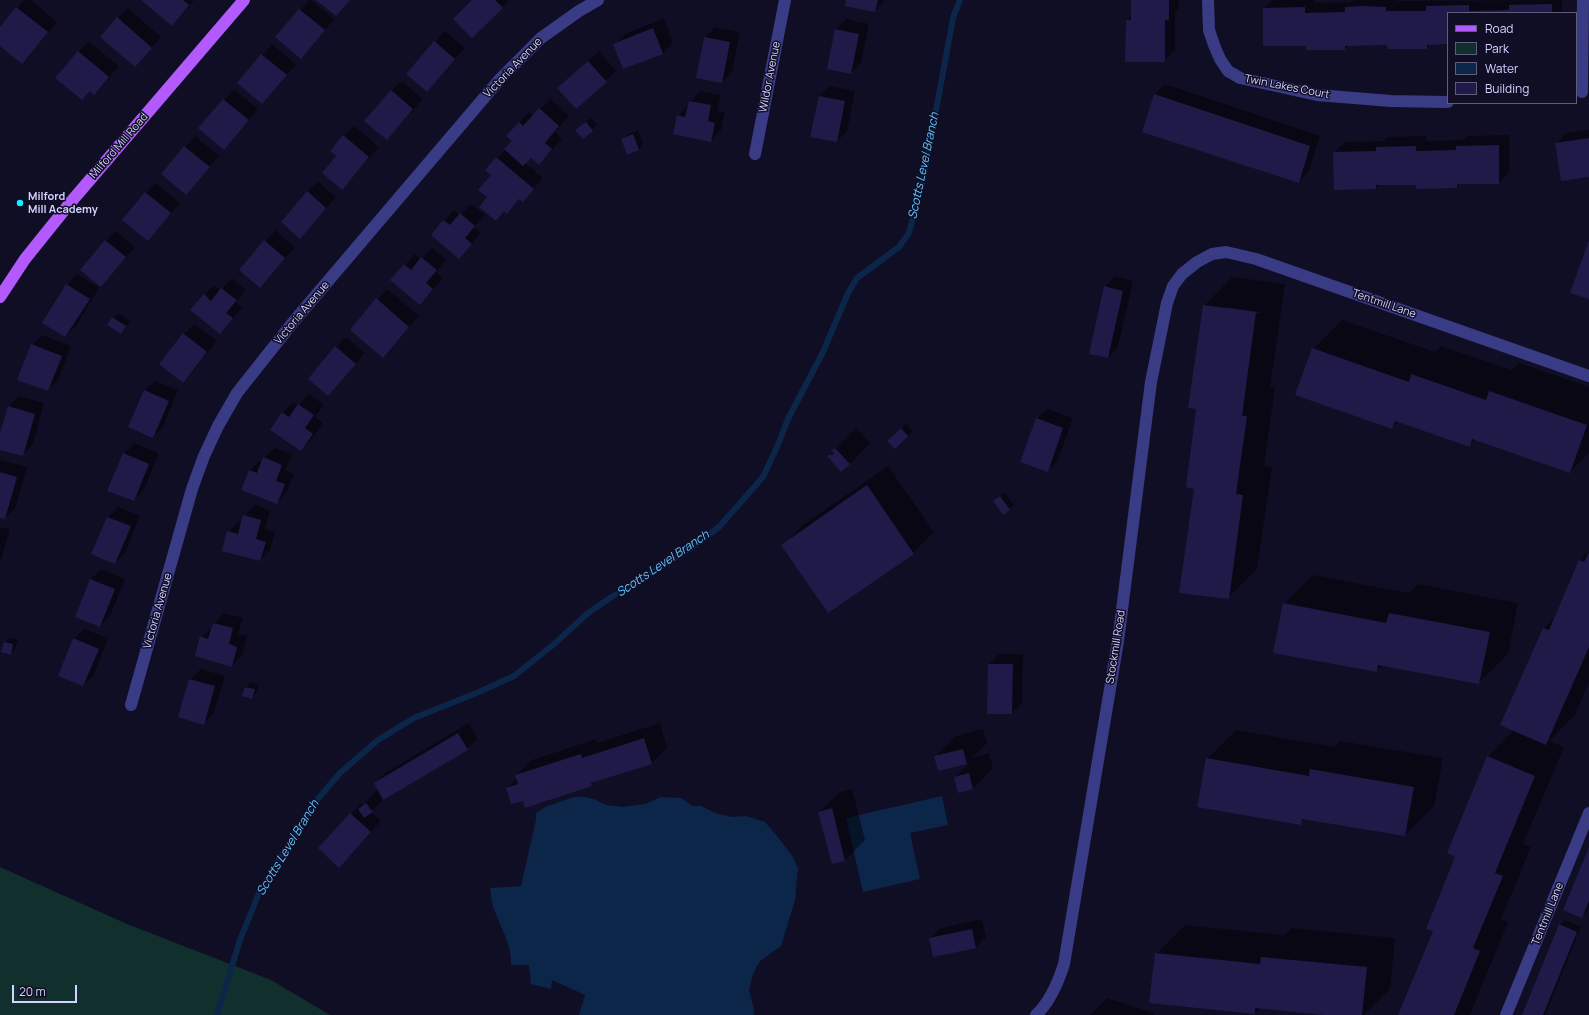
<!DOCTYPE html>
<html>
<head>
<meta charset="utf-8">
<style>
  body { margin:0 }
  #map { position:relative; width:1589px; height:1015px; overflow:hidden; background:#100e25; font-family:Manrope,sans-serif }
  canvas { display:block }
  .legend { position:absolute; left:1447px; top:12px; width:130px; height:92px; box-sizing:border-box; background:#100e25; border:1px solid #5e5d7c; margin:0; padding:5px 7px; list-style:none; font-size:12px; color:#d4d3ff }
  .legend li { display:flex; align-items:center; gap:8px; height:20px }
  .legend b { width:20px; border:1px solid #5e5d7c }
  .scale { position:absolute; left:12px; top:985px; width:65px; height:18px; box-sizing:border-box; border:2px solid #d4d3ff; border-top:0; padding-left:5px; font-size:12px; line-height:14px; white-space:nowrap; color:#d4d3ff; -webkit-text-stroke:3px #100e25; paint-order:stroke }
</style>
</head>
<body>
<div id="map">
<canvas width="1589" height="1015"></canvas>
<ul class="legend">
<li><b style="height:5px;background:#b35aff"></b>Road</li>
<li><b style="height:11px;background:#112f2c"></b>Park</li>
<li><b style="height:11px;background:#0b2648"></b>Water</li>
<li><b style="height:11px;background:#1f1a47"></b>Building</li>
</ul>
<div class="scale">20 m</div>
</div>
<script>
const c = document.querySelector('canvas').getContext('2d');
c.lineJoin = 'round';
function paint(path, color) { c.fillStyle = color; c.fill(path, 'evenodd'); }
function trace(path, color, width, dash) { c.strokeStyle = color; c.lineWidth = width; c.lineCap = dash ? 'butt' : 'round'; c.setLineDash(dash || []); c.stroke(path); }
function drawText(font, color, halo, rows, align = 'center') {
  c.font = font + ' Manrope,sans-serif'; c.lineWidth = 3; c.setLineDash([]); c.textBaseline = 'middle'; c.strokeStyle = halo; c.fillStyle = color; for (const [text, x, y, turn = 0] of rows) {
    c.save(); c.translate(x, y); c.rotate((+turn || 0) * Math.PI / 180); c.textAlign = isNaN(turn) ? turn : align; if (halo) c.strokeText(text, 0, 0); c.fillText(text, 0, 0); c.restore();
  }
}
paint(new Path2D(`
  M0 867 127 924 271 980 330 1015H0Z`), '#112f2c');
paint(new Path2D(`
  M942 796 948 825 910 833 920 879 863 892 846 818Z
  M574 797H584L594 799 606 805 623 807 645 804 661 797 681 798 693 806H701L715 813 732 817 746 816 765 822 777 836 793 857 798 868 795 900 781 946 760 961 753 974 749 990 754 1009V1015H579L585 995 552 980 551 989 531 984 529 965H511C512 942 498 924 492 903 491 898 491 892 490 888L521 886 536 820V813L545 807Z`), '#0b2648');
paint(new Path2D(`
  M24 0H31L57 22 22 63 0 45V28Z
  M143 0H194L172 24Z
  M309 0H311L334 19 311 47 276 37Z
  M473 0H509L472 37Z
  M847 0H885L875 11Z
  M1132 0H1179V9L1175 12V50L1164 61 1127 20 1132 15Z
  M1272 0H1315V3L1351 2 1353 0H1396V1L1562 0V13H1448V43L1431 44 1426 48 1388 44 1349 45 1345 49 1307 45 1264 8Z
  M128 8 161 37 135 66 117 18Z
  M664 18 673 43 663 53 615 44 625 34Z
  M846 19 869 24 861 63 851 73 836 30Z
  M715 27 740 32 732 72 722 82 705 37Z
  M445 31 465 48 427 90 407 74Z
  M89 42 119 66 94 94 78 52Z
  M272 44 296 65 262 103 238 83Z
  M599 51 616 71 576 108 558 88Z
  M402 81 423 99 387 139 391 91Z
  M1165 84 1320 136 1309 171 1298 182 1155 95Z
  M830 86 855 91 847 131 837 141 819 96Z
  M234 89 258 109 224 149 200 128Z
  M700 91 721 95 717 111 725 112 721 130 711 140 678 116Z
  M550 99 569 116 555 132 562 139 539 164 531 157 525 163 543 178 523 200 520 198 507 213 488 197 493 175 487 170 513 141 519 123 529 112 533 116Z
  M591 118 597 125 592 130H577Z
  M354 126 379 147 342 188 337 156 344 136Z
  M638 130 643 144 639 149 622 140 627 135Z
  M1589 130V176L1556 144 1566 133Z
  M1509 135V172L1499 183H1460L1456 187 1417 184H1380L1376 188 1334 152 1345 142 1383 141 1387 137 1426 136V141L1463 140 1467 136Z
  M195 136 219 156 186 194 162 174Z
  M318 182 336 197 300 237 307 192Z
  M156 183 180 203 148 240 146 193Z
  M471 204 485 215 474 227 481 233 469 247 432 235 454 210 460 215Z
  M275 230 295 247 260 287 240 270Z
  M116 231 135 247 101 286 106 241Z
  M432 248 446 260 436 272 443 278 420 304 405 265 415 254 421 259Z
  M77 274 99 288 76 326 65 336 43 322 67 285Z
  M1115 276 1133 281 1118 347 1108 357 1105 287Z
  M1232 277 1285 284 1270 387 1275 388 1264 466 1272 467 1257 569 1228 598 1195 488 1204 306ZM1227 307 1261 312V314L1227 309Z
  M232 278 246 290 236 302 243 307 220 332 204 295 214 285 221 290Z
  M387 289 419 316 383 357 351 330Z
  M118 313 130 321 121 332 109 324Z
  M1342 320 1435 352 1441 346 1512 370 1519 363 1589 387V453L1570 472 1476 439 1470 446 1399 421 1392 428 1313 349Z
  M194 324 217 341 193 371 183 381 184 334Z
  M42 335 71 346 58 380 48 390 32 345Z
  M346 337 365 353 328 395 336 347Z
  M155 381 178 390 163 427 153 437 144 391Z
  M309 394 324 405 315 417 323 423 311 440 301 450 282 413 293 402 298 406Z
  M19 396 44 403 33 444 23 454 0 448V437L8 407Z
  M1047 409 1073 418 1058 460 1047 471 1036 419Z
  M906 424 913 431 895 448 888 441Z
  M856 428 870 443 850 464 828 456Z
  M134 443 159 453 144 490 133 500 124 454Z
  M275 448 292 454 285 470 294 474 287 492 277 502 249 471 260 461 263 462 264 458Z
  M1 460 27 467 15 508 5 518 0 516V461Z
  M888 466 934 532 913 553 829 612 783 545 803 525Z
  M1005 492 1014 505 1009 509 994 501Z
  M255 505 270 510 265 529 275 532 270 550 260 560 228 532 238 522 242 523 244 516Z
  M118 507 140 516 125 553 115 563 92 554 108 517Z
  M0 527 10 529 0 563Z
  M1589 551V682L1575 715 1549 741 1564 747 1523 844 1531 847 1501 919 1508 922 1470 1015H1399L1434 931 1488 757 1514 730 1502 725 1544 628 1555 617 1580 560Z
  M101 569 125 579 110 616 100 626 76 617 91 579Z
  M1313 575 1409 593 1418 584 1518 603 1508 654 1479 683 1383 665 1377 671 1284 604Z
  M224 613 243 618 238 634 247 636 242 655 231 666 201 637 213 627 214 623Z
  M84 629 108 638 94 675 83 685 74 639Z
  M10 638 18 640 15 649 10 654 5 642Z
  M999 654H1023L1022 703 1012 713 989 664Z
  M201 669 225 676 214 713 204 723 180 717 190 679Z
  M251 682 259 685 256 693 251 698 246 687Z
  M469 723 477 739 467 749 386 797 371 812 381 821 350 856 320 848 361 803 363 805 378 789 375 783 385 773Z
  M660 723 667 748 652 763 596 781 592 785 524 799 507 788 517 778 516 775 532 760 596 739 597 743Z
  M983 729 987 743 972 758 989 753 993 768 973 789 955 777 970 763 938 770 935 756 956 736Z
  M1236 730 1335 747 1340 741 1443 758 1434 806 1405 835 1305 818 1300 823 1207 759Z
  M852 789 865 840 845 860 819 812 840 792Z
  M1589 850V906L1587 912 1582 916Z
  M982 919 986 937 976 947 930 938 941 928Z
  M1565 920 1581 927 1545 1015H1523L1560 925Z
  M1185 925 1284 935 1291 928 1395 938 1390 989 1364 1015H1334L1260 1008 1255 1013 1156 954Z
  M1107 998 1154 1013V1015H1090Z`), '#0007');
trace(new Path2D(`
  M217 1015 240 940 259 893 311 807 340 773 378 740 414 718 479 692 514 676 553 645 588 613 610 598 691 548 719 527 763 477 777 447 788 419 823 352 848 293 857 278 899 247 909 233 924 176 953 18 960 0`), '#0b2648', 6);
paint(new Path2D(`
  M141 0H183L189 5 172 26Z
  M316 0H350L336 16Z
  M472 0H495L503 8 472 38 453 19Z
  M846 0H878L875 12 845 6Z
  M1131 0H1169V20H1165V62H1125L1126 20H1131Z
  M1552 4V13H1448V44L1427 45V49H1387V45L1345 46V50H1306V46H1263V8L1305 7V13L1345 12V7L1365 6 1386 7V11H1426V6L1469 5V11L1509 10V5Z
  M16 7 48 32 22 64 0 46V27Z
  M299 9 325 30 301 59 275 37Z
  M117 17 152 48 135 67 100 37Z
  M653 28 663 54 623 69 613 44Z
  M835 29 859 34 851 74 827 69Z
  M704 37 730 42 722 83 696 78Z
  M434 41 455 59 427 92 406 74Z
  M78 51 109 77 94 95 90 91 82 100 55 78Z
  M261 54 287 75 262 104 237 83Z
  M588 61 607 82 576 109 557 88Z
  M391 90 413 109 387 140 364 121Z
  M1154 94 1310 146 1299 183 1142 132Z
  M819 96 845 101 837 142 810 137Z
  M223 99 249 120 224 150 198 128Z
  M689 101 711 105 708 121 715 123 711 142 673 134 677 115 685 117Z
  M539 108 559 126 545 143 552 149 539 165 531 158 523 166 504 149 512 141 506 136 519 122 523 126Z
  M586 122 593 131 583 139 575 130Z
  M633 134 639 150 627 155 621 139Z
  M343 135 369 157 342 190 322 173 336 156 330 151Z
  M1589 138V177L1561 181 1555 143Z
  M1499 145V184H1457V188L1416 189V185H1376V189L1334 190 1333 152 1376 151V147L1416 146V151L1456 150V146Z
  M184 146 210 167 186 195 161 174Z
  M496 157 534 189 523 202 519 199 507 214 504 211 496 221 479 207 487 197 478 190 491 175 485 170Z
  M307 191 326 208 300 239 281 222Z
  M145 192 171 213 148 241 122 220Z
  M460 213 475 226 465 238 472 244 459 259 431 235 443 220 450 225Z
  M105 240 126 257 101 287 80 270Z
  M264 240 285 258 260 288 239 270Z
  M1589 240V299L1570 293Z
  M421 257 437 270 426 283 433 289 420 305 390 280 404 264 411 270Z
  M66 284 90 299 65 337 42 323Z
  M1104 286 1123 291 1108 358 1089 354Z
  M221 288 237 300 226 313 233 318 220 334 190 310 204 294 211 301Z
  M376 298 409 327 383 358 350 330Z
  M1203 305 1256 312 1242 416H1247L1236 494 1243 495 1229 599 1179 593 1194 489 1186 487 1196 409 1188 408Z
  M112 317 126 326 121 334 107 325Z
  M183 333 207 352 183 383 159 364Z
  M31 344 62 356 48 391 17 380Z
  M335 346 356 364 328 396 308 379Z
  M1312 348 1409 382 1411 374 1486 400 1489 391 1587 425 1570 473 1472 439 1470 447 1395 421 1392 429 1295 395Z
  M144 390 169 401 153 438 128 427Z
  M298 404 314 415 305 428 313 434 301 451 270 430 282 412 289 417Z
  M8 406 35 414 23 456 0 450V433Z
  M1036 418 1063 428 1048 472 1020 462Z
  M901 428 908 436 895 449 887 441Z
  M835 448 850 464 841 472 827 456 830 454 832 455 834 453 831 451Z
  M123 453 149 464 134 501 107 491Z
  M263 457 282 465 276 481 285 484 277 504 241 490 249 470 257 473Z
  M0 472 17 477 5 519 0 518Z
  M867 485 914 554 828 613 781 545Z
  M1000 496 1010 510 1003 515 993 501Z
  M243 515 261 520 256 539 266 542 260 561 222 551 227 531 238 534Z
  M107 517 131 526 115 564 91 554Z
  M1589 552V647L1546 745 1500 725 1543 628 1549 630 1579 560 1584 562Z
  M90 579 115 589 100 627 75 617Z
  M1283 603 1386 623 1389 613 1490 632 1479 684 1378 665 1377 672 1273 653Z
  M213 623 233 628 229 644 237 647 232 667 195 656 200 636 208 639Z
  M73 638 99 649 83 686 58 676Z
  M4 642 13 644 11 655 1 652Z
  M988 664H1013L1012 714H987Z
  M189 679 215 686 204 725 178 717Z
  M245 687 255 689 252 699 242 696Z
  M458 733 468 750 383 800 374 783Z
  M644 738 652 764 591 783 592 786 525 808 523 801 511 804 506 788 518 784 515 775 581 754 582 758Z
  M963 749 967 764 938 771 934 756Z
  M1487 756 1535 776 1495 873 1503 876 1473 948 1480 951 1454 1015H1398L1433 931 1426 929 1455 857 1447 853Z
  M1206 758 1309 776 1310 769 1414 787 1405 836 1302 819 1301 825 1197 807Z
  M969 773 973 789 958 793 954 777Z
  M366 803 373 812 364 818 358 809Z
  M832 808 845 861 832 864 818 812Z
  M350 813 371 832 339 868 318 848Z
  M1589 847V901L1582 918 1563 910Z
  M1559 924 1577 932 1543 1015H1522Z
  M972 929 976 948 933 957 929 938Z
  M1155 953 1260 964 1261 957 1367 967 1362 1015H1324L1255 1008V1014L1149 1003Z`), '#1f1a47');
trace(new Path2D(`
  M1208 0 1209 30 1214 45 1220 59 1228 71 1240 78 1317 95 1391 101 1448 102
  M1582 92 1583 0
  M755 154 785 0
  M131 705 192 489 204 456 218 426 237 393 294 321 500 79 541 38 579 11 598 0
  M1036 1015C1050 1002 1058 983 1064 964L1118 641 1151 382 1167 303 1173 286 1182 274 1197 262 1212 254 1226 252 1256 259 1589 376
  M1506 1015 1589 813`), '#393c85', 12);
trace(new Path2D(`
  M0 297 25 259 70 203 244 0`), '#b35aff', 12);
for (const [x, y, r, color] of [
  [20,203,4,"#00fafe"]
]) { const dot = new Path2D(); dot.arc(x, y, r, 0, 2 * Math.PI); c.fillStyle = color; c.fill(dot); trace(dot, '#100e25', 1.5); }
drawText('11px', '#d4d3ff', '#100e25', [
  ["Victoria Avenue",513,68,-46],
  ["Wildor Avenue",770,77,-79],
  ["Twin Lakes Court",1287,87,11],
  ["Milford Mill Road",119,146,-49],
  ["Tentmill Lane",1384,304,19],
  ["Victoria Avenue",302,313,-50],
  ["Victoria Avenue",158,611,-74],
  ["Stockmill Road",1116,647,-81],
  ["Tentmill Lane",1548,914,-68]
]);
drawText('bold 11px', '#d4d3ff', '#100e25', [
  ["Milford",28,197],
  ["Mill Academy",28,210]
], 'left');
drawText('italic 12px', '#61c3ff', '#100e25', [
  ["Scotts Level Branch",924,166,-78],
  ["Scotts Level Branch",663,564,-34],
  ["Scotts Level Branch",288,848,-59]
]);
</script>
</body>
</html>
